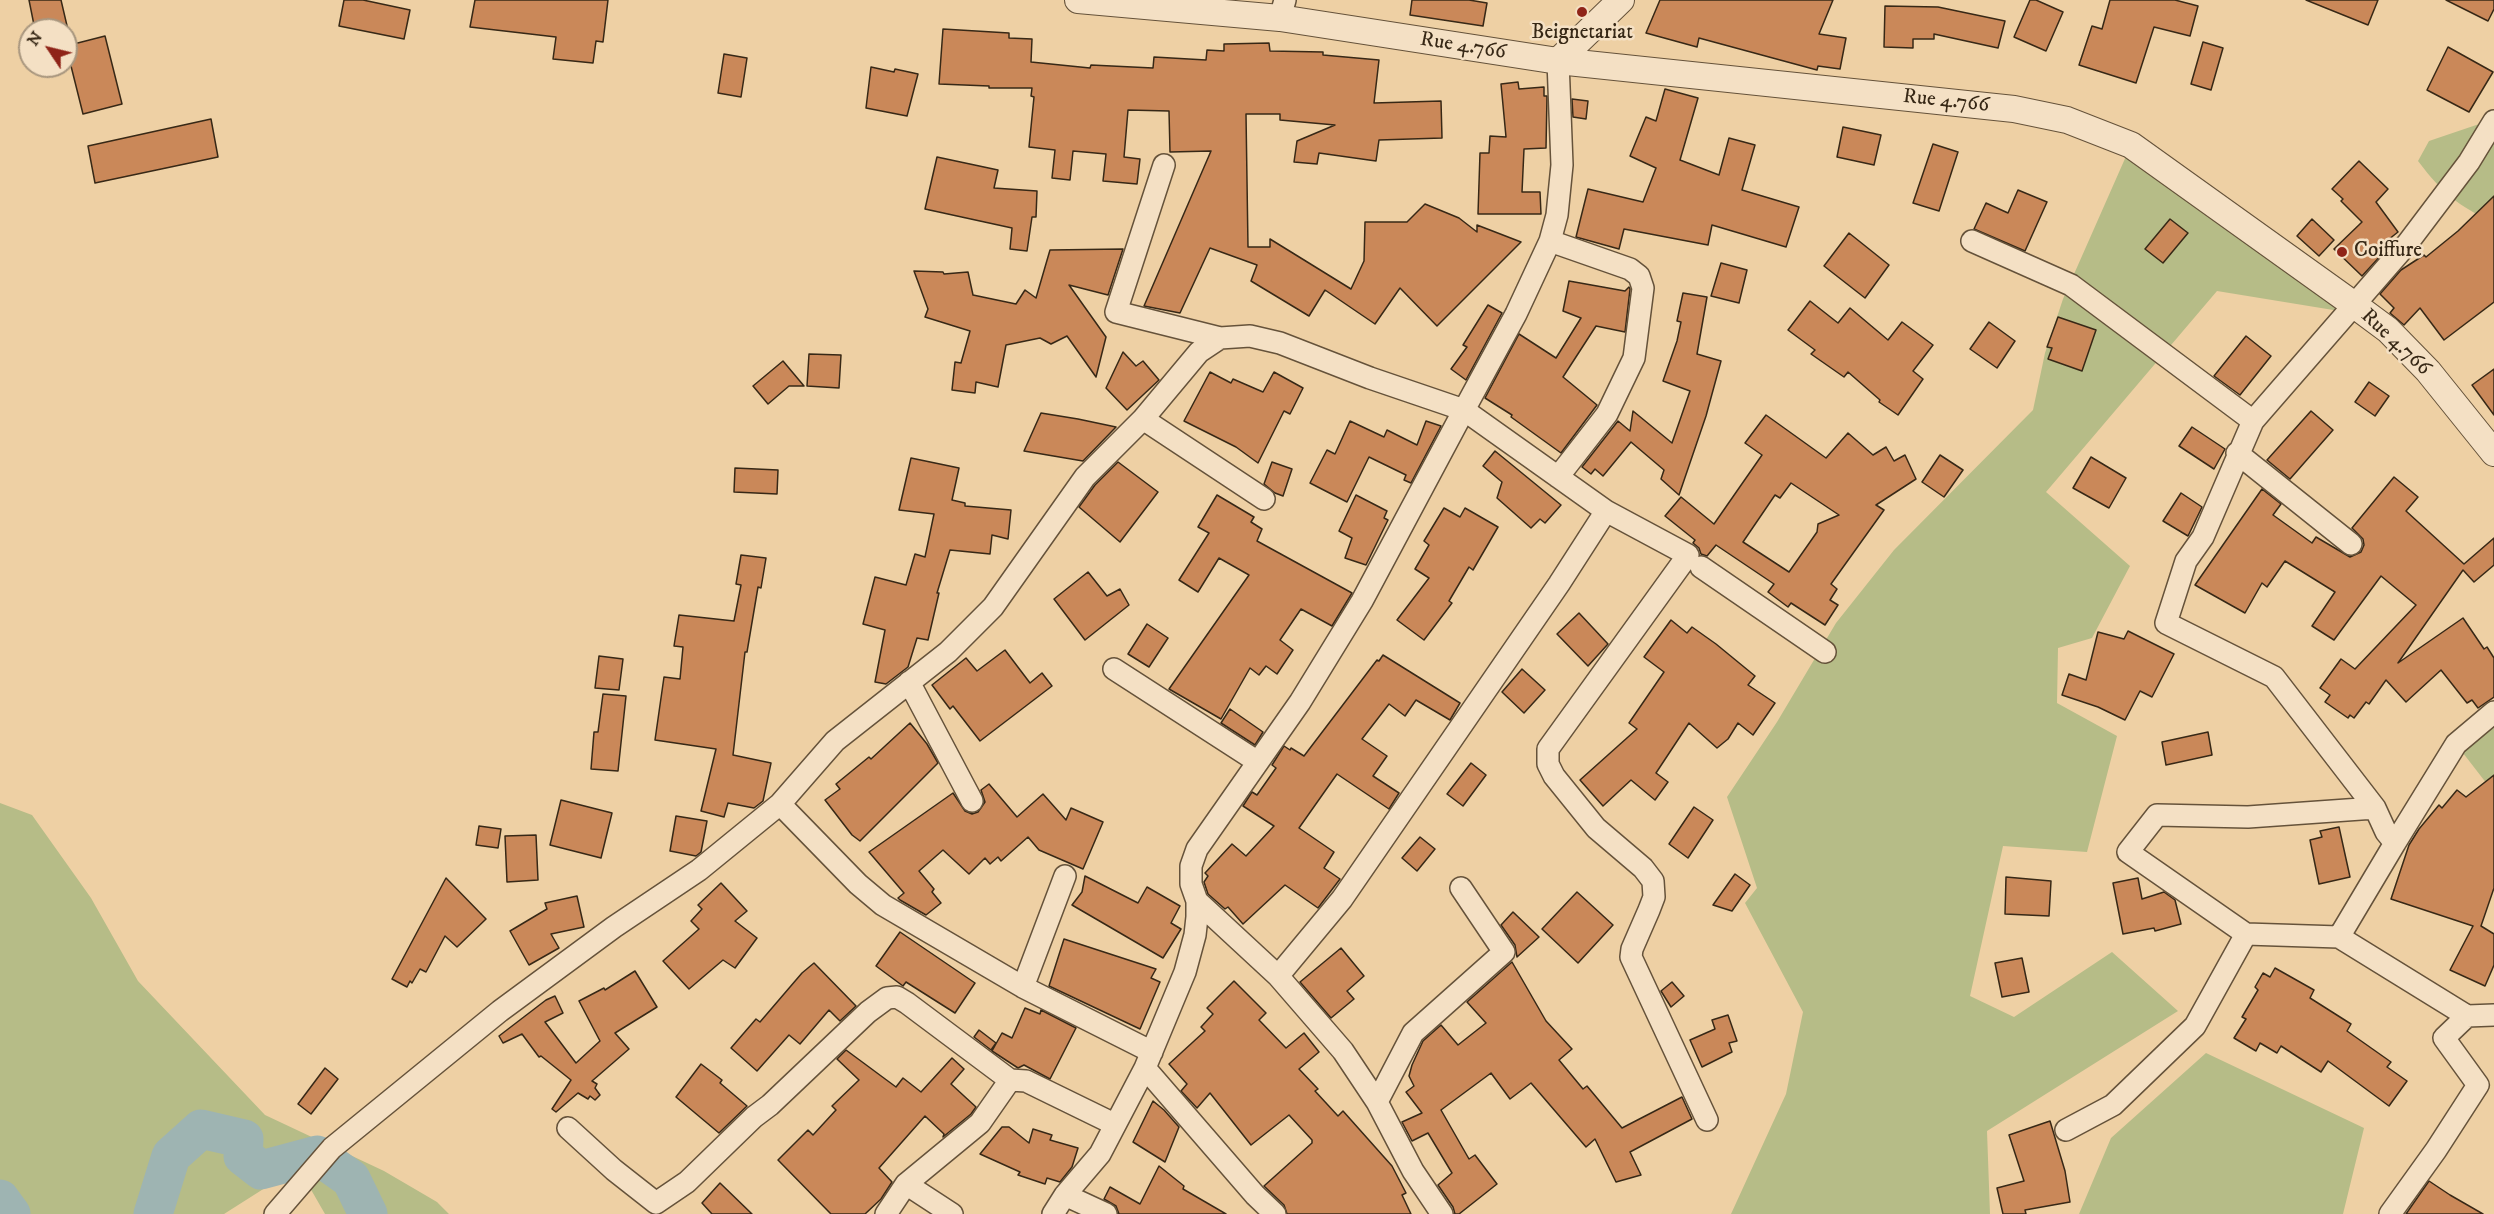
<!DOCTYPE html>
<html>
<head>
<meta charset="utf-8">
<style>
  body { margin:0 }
  #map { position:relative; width:2494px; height:1214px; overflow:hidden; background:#eed0a4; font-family:"IM FELL DW Pica",serif }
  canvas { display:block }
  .north { position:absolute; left:18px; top:18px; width:60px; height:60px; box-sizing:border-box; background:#f4e0c4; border:2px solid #a8967e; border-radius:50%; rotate:305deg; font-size:16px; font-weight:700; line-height:24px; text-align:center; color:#372816 }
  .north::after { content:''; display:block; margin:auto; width:21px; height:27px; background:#8f2418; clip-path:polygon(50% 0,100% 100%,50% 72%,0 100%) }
</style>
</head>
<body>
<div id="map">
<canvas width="2494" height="1214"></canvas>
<div class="north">N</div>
</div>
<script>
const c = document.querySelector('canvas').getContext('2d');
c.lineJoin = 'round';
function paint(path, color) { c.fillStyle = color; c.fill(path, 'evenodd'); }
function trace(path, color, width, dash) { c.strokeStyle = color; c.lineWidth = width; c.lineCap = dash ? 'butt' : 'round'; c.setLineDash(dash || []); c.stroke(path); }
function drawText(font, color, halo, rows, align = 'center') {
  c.font = font + ' "IM FELL DW Pica",serif'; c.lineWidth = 5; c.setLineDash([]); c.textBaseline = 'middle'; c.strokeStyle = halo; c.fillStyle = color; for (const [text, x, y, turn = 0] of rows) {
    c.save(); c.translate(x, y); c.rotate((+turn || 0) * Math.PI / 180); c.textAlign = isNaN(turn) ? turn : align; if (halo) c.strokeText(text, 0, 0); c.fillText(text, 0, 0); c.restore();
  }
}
paint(new Path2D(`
  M2491 120H2494V223C2456 204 2444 195 2418 161L2429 141Z
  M2131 145 2370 316 2217 291 2046 492 2130 566 2092 638 2058 648 2057 703 2117 736 2087 852 2003 846 1970 996 2014 1017 2112 952 2178 1011 1987 1131 1990 1214H1731L1786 1094 1803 1012 1745 903 1757 888 1727 797 1777 722 1836 623 1894 550 2033 410 2045 353 2063 299Z
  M2494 712V793L2456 744Z
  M0 803 32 815 91 898 138 981 265 1115 384 1171 437 1202 449 1214H325L298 1167 224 1214H0Z
  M2206 1053 2364 1128 2343 1214H2079L2111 1138Z`), '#b6bc87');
trace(new Path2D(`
  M0 1199 11 1214
  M153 1214 171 1156 201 1129 244 1139 243 1156 261 1170 317 1155 351 1179 368 1214`), '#9eb4b2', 39);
const building = new Path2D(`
  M29 0H61L68 30H35Z
  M344 0H363L410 10 404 39 339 26Z
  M475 0H608L603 42 596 41 593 63 553 59 556 37 470 27Z
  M1412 0H1469L1487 3 1483 26 1410 15Z
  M1660 0H1833L1819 34 1846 38 1840 69 1818 66 1817 70 1699 38 1697 47 1646 33Z
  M2030 0H2036L2063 12 2046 51 2014 37Z
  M2110 0H2175L2198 6 2190 36 2154 27 2136 83 2079 65 2092 26 2102 29Z
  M2306 0H2378L2368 25Z
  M2446 0H2494V9L2488 21Z
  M1885 6 1938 7 2005 21 1998 48 1934 34V39H1913V48L1884 47Z
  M943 29 1009 33V38L1032 39 1031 62 1090 68 1091 65 1153 68 1154 57 1206 60 1207 50 1224 51V44L1269 43 1270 51 1323 52V55L1379 60 1374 103 1441 101 1442 138 1379 140 1376 161 1319 153 1317 164 1294 162 1297 141 1335 125 1280 120V114H1246L1248 247H1270V239L1351 289 1364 261 1365 222H1407L1425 204 1459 218 1477 232V225L1521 242 1437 326 1400 288 1375 324 1325 290 1309 316 1251 281 1257 265 1210 248 1180 313 1144 306 1211 151 1170 152 1169 111 1128 110 1124 157 1140 159 1137 184 1103 181 1106 154 1073 151 1070 180 1052 178 1055 150 1029 147 1034 97 1031 96 1032 88H989V86L939 84Z
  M105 36 122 104 83 114 66 46Z
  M2203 42 2223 48 2211 90 2191 84Z
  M2448 47 2493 72 2469 112 2427 90Z
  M724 54 747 58 741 97 718 93Z
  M871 67 894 72 895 69 918 74 907 116 866 108Z
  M1518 82 1519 89 1544 87V96H1547L1546 148 1524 149 1522 192H1540L1541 214H1478L1480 153H1489L1490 136 1506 137 1501 84Z
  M1665 89 1698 98 1680 160 1719 175 1729 138 1755 145 1742 190 1799 207 1786 247 1712 225 1708 245 1624 229 1619 249 1576 237 1588 189 1643 202 1656 168 1630 156 1646 117 1656 121Z
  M1572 99 1588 101 1586 119 1573 117Z
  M211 119 218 157 95 183 88 146Z
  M1843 127 1881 135 1874 165 1837 157Z
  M1933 144 1958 152 1939 211 1913 203Z
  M937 157 998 170 994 188 1037 191 1036 217H1032L1027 251 1010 249 1012 228 925 209Z
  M2359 161 2388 189 2376 202 2398 232 2379 247 2384 252 2362 276 2334 249 2362 222 2341 201 2343 199 2332 189Z
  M2018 190 2047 202 2025 251 1974 229 1986 203 2008 213Z
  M2494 196V302L2444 340 2420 308 2404 325 2390 313 2394 308 2380 294 2401 270 2424 255 2426 257 2458 231Z
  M2170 219 2188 233 2163 263 2145 249Z
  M2312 219 2334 240 2319 256 2297 236Z
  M1849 233 1889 265 1865 298 1824 266Z
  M1123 249 1108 295 1069 285 1106 337 1096 377 1067 336 1051 344 1040 338 1006 345 998 387 976 382 975 393 952 390 955 362 961 363 970 331 925 317 928 309 914 271 943 272 944 274 968 272 973 295 1016 304 1025 290 1036 298 1050 250Z
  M1721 263 1747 270 1739 303 1711 296Z
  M1569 281 1625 291 1629 287 1630 289 1625 332 1596 326 1563 377 1597 405 1561 453 1511 417 1512 415 1485 398 1519 334 1556 358 1581 318 1563 311Z
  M1683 293 1707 297 1697 354 1721 361 1706 416 1679 495 1661 479 1664 470 1631 442 1603 476 1595 469 1591 474 1582 467 1618 421 1630 431 1633 411 1672 443 1690 391 1663 381 1677 341 1681 322 1677 321Z
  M1810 301 1838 323 1850 308 1888 340 1902 322 1933 345 1913 371 1923 379 1898 415 1879 402 1880 400 1848 372 1844 377 1811 354 1815 350 1788 330Z
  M1488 305 1502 313 1466 380 1451 369 1467 347 1463 345Z
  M2058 317 2096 330 2082 371 2048 359 2052 348 2047 347Z
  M1989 322 2015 341 1997 368 1970 349Z
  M2246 336 2271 356 2240 395 2214 376Z
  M1123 352 1136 366 1143 361 1159 380 1127 410 1106 388Z
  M809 354 841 355 839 388 807 386Z
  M783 361 804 386H789L768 404 753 386Z
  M2494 369V415L2472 385Z
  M1210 372 1231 383 1233 379 1263 392 1274 372 1303 388 1290 414 1284 411 1258 463 1236 447 1184 421Z
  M2369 382 2389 396 2375 416 2355 402Z
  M2311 411 2333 430 2290 479 2267 460Z
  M1041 413 1078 419 1116 427 1083 461 1024 451Z
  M1766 415 1826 458 1848 433 1873 455 1886 447 1894 461 1905 455 1916 479 1876 505 1884 510 1831 584 1837 589 1830 600 1838 605 1825 625 1791 603 1788 607 1768 592 1774 584 1716 545 1707 556 1701 554 1699 548 1693 543 1695 540 1665 516 1681 497 1714 524 1762 455 1745 443ZM1791 483 1839 515 1818 524 1817 532 1789 572 1743 542 1775 495 1780 498Z
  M1350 421 1384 437 1387 430 1417 445 1426 421 1441 426 1411 483 1404 480 1406 475 1369 457 1347 502 1310 483 1327 450 1335 454Z
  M2192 427 2225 449 2214 469 2179 446Z
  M1495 451 1561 505 1545 523 1540 519 1531 528 1497 498 1502 482 1483 466Z
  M1940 455 1963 470 1944 497 1922 482Z
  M2091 457 2126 478 2109 508 2073 488Z
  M911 458 959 468 952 500 965 503V506L1011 510 1008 539 992 535 990 554 950 550 937 593H939L928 640 917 638 908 667 886 684 875 682 885 630 863 624 875 577 906 585 915 554 925 557 934 514 899 510Z
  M1118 462 1158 492 1120 542 1079 507 1095 485Z
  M1272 462 1292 469 1283 496 1275 493 1264 484Z
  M735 468 778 470 777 494 734 492Z
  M2394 477 2418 497 2406 511 2464 564 2494 538V565L2474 582 2463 570 2398 663 2463 618 2484 649 2487 647 2494 658V697L2478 708 2472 700 2467 703 2441 670 2406 702 2386 680 2369 704 2366 702 2354 718 2350 715 2348 718 2325 702 2330 695 2320 688 2341 659 2355 669 2416 605 2381 576 2334 640 2312 626 2335 592 2285 561 2267 587 2262 583 2245 613 2195 585 2262 489 2281 504 2273 515 2312 543 2316 537 2350 557 2361 552 2364 545 2363 539 2352 528Z
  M2181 493 2202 507 2188 536 2163 521Z
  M1217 495 1254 517 1251 522 1262 529 1257 541 1352 593 1332 626 1301 609 1280 640 1293 650 1277 674 1266 666 1259 675 1250 668 1221 719 1169 689 1249 575 1219 558 1198 592 1179 580 1209 533 1198 527Z
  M1356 495 1387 511 1384 518 1388 520 1366 565 1345 558 1352 538 1339 531Z
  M1444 508 1460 517 1465 508 1498 527 1473 570 1469 567 1449 601 1452 603 1424 640 1397 620 1429 578 1415 569 1429 545 1424 541Z
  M741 555 766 558 761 588 758 587 747 652H745L733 755 771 763 763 801 754 808 728 803 724 817 701 811 716 749 655 740 664 677 680 679 683 647 674 646 679 615 734 621 741 585 736 584Z
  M1088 572 1107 596 1120 589 1129 605 1085 640 1054 599Z
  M1579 613 1608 644 1588 666 1557 634Z
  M1671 620 1687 633 1692 627 1716 644 1755 676 1748 685 1775 703 1753 735 1738 723 1728 739 1717 748 1689 723 1656 773 1668 782 1655 800 1631 780 1603 806 1580 780 1637 729 1629 723 1664 672 1644 657Z
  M1147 624 1168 638 1149 667 1128 654Z
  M2128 631 2174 654 2152 697 2140 691 2125 720 2098 707 2062 695 2069 674 2086 680 2098 632 2124 639Z
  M1005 650 1030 683 1042 673 1052 686 980 741 953 706 950 709 932 685 966 658 977 671Z
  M1383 655 1460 703 1450 720 1416 700 1405 716 1389 704 1362 739 1387 756 1373 776 1399 793 1389 809 1337 774 1299 828 1334 852 1324 868 1340 879 1318 908 1285 885 1243 924 1228 907 1225 909 1208 894 1204 882 1208 876 1205 873 1232 844 1246 856 1274 826 1243 806 1252 792 1257 795 1276 768 1272 765 1284 746 1290 750 1291 748 1304 756 1377 660 1379 661Z
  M599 656 623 659 619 690 595 688Z
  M1522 669 1545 690 1524 713 1502 692Z
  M603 694 626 696 618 771 591 769 594 732H598Z
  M1230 709 1263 732 1255 745 1221 723Z
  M910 723 927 744 938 763 860 841 852 835 825 800 840 789 836 784 869 757 871 759Z
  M2208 732 2212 755 2166 765 2162 742Z
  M1471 763 1486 775 1463 806 1447 794Z
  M2494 775V888L2481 926 2494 934V965L2485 986 2450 970 2473 926 2391 899 2409 845 2419 829 2439 805 2442 808 2457 790 2466 797Z
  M989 784 1017 817 1043 794 1066 820 1071 808 1103 822 1083 869 1039 850 1028 837 1001 861 998 857 990 864 985 858 969 874 943 850 919 871 934 889 932 892 941 903 926 915 900 900 898 898 904 893 869 852 953 793 965 811 972 814 978 812 985 802 981 790Z
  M561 800 612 813 601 858 550 845Z
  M1694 807 1713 820 1688 858 1669 844Z
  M676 816 707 821 701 852 696 856 670 851Z
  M479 826 501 829 498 848 476 845Z
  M2339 827 2350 877 2319 884 2310 840 2322 837 2320 831Z
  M536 835 538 880 507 882 505 836Z
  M1420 837 1435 849 1417 871 1402 858Z
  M1735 874 1750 885 1732 911 1713 905Z
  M1085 876 1138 903 1147 887 1180 906 1171 923 1181 929 1163 958 1072 905 1082 892Z
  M2006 877 2051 881 2049 916 2005 914Z
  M446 878 486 919 457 947 445 936 426 972 420 969 412 983 410 981 407 987 392 979Z
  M2138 878 2142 899 2164 892 2175 900 2181 924 2155 931 2154 928 2123 934 2113 883Z
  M721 883 747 911 735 921 757 938 735 968 723 960 689 989 663 961 699 929 691 921 702 909 698 905Z
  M1577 892 1613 925 1578 963 1542 929Z
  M577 896 584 927 551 934 559 948 529 965 510 931 547 909 545 903Z
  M1513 912 1539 937 1517 957 1515 945 1501 925Z
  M900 932 975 983 955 1013 906 982 903 986 876 966Z
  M1064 939 1156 969 1151 978 1160 982 1140 1029 1049 986Z
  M1341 948 1364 976 1347 991 1354 999 1331 1018 1300 982Z
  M2022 958 2029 992 2002 997 1995 963Z
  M1512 962 1546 1021 1572 1049 1559 1060 1583 1089 1587 1086 1622 1128 1682 1097 1692 1119 1630 1152 1641 1175 1616 1182 1595 1139 1586 1147 1531 1083 1510 1099 1491 1073 1441 1110 1469 1159 1475 1155 1497 1184 1459 1214H1455L1453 1207 1438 1185 1452 1173 1428 1133 1412 1141 1402 1122 1422 1113 1406 1092 1414 1086 1409 1076 1412 1065 1423 1041 1441 1025 1458 1045 1486 1023 1467 1002Z
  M814 963 856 1006 840 1021 829 1010 800 1044 789 1035 757 1071 731 1048 756 1019 760 1022 802 973Z
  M2275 968 2314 990 2310 998 2351 1024 2347 1031 2391 1062 2387 1067 2407 1081 2389 1106 2328 1061 2321 1072 2281 1046 2277 1053 2260 1043 2256 1051 2234 1038 2246 1019 2242 1017 2258 990 2255 987 2263 973 2270 977Z
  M635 971 657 1007 615 1033 629 1049 592 1081 597 1084 595 1088 600 1095 595 1100 590 1096 588 1099 578 1093 556 1112 552 1109 571 1080 541 1056 539 1057 522 1034 503 1043 499 1036 546 1000 555 996 563 1013 545 1022 576 1063 600 1041 579 1001 604 988 605 990Z
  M1234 981 1266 1013 1259 1020 1286 1048 1304 1033 1319 1052 1299 1069 1318 1089 1315 1091 1338 1116 1343 1111 1392 1166 1406 1193 1402 1195 1411 1214H1287L1284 1205 1264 1186 1312 1143V1140L1289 1115 1251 1145 1210 1093 1197 1108 1181 1091 1187 1084 1169 1064 1205 1031 1201 1027 1213 1014 1207 1008Z
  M1672 982 1684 996 1671 1007 1661 991Z
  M1025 1008 1040 1014 1041 1010 1076 1028 1050 1079 1024 1065 1018 1068 992 1051 1002 1033 1012 1038Z
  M1728 1015 1737 1041 1729 1043 1732 1052 1702 1067 1690 1040 1715 1029 1712 1020Z
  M979 1030 996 1043 991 1050 974 1037Z
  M846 1050 896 1087 903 1078 921 1092 952 1058 964 1069 951 1084 976 1107 971 1114 943 1137 944 1134 925 1116 879 1168 892 1182 881 1199 865 1214H831L778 1160 808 1130 813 1135 836 1110 832 1106 859 1080 837 1059Z
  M701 1064 722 1080 720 1083 747 1106 719 1133 676 1097Z
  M325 1068 338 1079 311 1114 298 1104Z
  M1153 1101 1164 1110 1179 1127 1165 1162 1133 1142Z
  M2050 1121 2065 1171 2070 1202 2025 1210 2026 1214H2003L1997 1188 2024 1181 2009 1135Z
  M1002 1127H1009L1029 1143 1033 1129 1052 1135 1050 1140 1078 1148 1072 1167 1060 1182 1047 1178 1045 1184 1018 1175 1020 1172 980 1154Z
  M1159 1166 1184 1186 1183 1189 1226 1214H1119L1116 1206 1104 1199 1110 1187 1140 1204Z
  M2429 1181 2450 1195 2483 1214H2406Z
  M720 1183 752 1214H712L702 1203Z`);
paint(building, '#ca8859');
trace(building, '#372816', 1.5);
const minor = new Path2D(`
  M1280 18 1285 0
  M2494 121 2469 162 2407 244 2253 421 2203 537 2186 561 2166 623 2274 677 2375 808 2386 832 2395 843 2456 744 2494 712
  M1164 165 1116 312 1220 338
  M1550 241 1630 269 1639 276 1643 288 1634 358 1607 414 1558 477
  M1972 241 2071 285 2253 421
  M1143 419 1264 499
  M2237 453 2351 544
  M1701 567 1825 652
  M1114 669 1258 762
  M909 682 972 801
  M780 804 858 884 883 905 1023 987 1152 1052
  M1197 901 1278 976 1343 1051 1377 1102 1413 1171 1442 1214
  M2246 934 2128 852 2157 815 2248 817 2375 808
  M2339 937 2395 843
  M1278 976 1342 899 1559 584 1606 511
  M1023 987 1065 876
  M1145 1068 1255 1195 1275 1214
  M1377 1102 1413 1033 1504 952 1461 888
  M568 1128 614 1170 656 1203 687 1182 754 1117 770 1105 868 1012 887 998 897 997 907 1003 1010 1080
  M2066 1130 2113 1105 2195 1026 2246 934 2339 937 2467 1016 2494 1015
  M906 1184 952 1214
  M1065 1195 1106 1214
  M275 1214 332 1148 500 1011 614 927 699 870 780 804 835 741 948 652 993 607 1085 477 1143 419 1199 352 1220 338 1250 336 1280 343 1370 378 1464 410 1516 314 1550 241 1557 215 1562 165 1558 61
  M886 1214 906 1184 980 1123 1010 1080 1026 1081 1114 1124
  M1053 1214 1065 1195 1100 1154 1145 1068 1185 972 1195 935 1197 917V901L1191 884V866L1197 849 1300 702 1362 601 1464 410 1606 511 1688 555 1548 749V764L1554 776 1596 828 1643 868 1653 881 1654 897 1649 910 1632 949 1631 957 1707 1120
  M2390 1214 2436 1150 2478 1085 2444 1038 2467 1016`);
const tertiary = new Path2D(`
  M1078 0 1280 18 1558 61 2014 109 2067 120 2131 145 2353 304 2388 330 2428 371 2494 453
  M1558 61 1621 0`);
trace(minor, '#65523a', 24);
trace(tertiary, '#65523a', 28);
trace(minor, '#f4e0c4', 21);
trace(tertiary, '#f4e0c4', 26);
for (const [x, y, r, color] of [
  [1582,12,6,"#8f2418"],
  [2342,252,6,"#8f2418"]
]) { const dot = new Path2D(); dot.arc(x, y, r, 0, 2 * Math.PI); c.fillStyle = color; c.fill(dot); trace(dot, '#f4e0c4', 2); }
drawText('21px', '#372816', '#f4e0c4', [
  ["Beignetariat",1582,34],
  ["Coiffure",2354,252,"left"]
]);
drawText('21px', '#372816', '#f4e0c4', [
  ["Rue 4.766",1463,47,9],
  ["Rue 4.766",1946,102,6],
  ["Rue 4.766",2395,343,43]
]);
</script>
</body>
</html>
